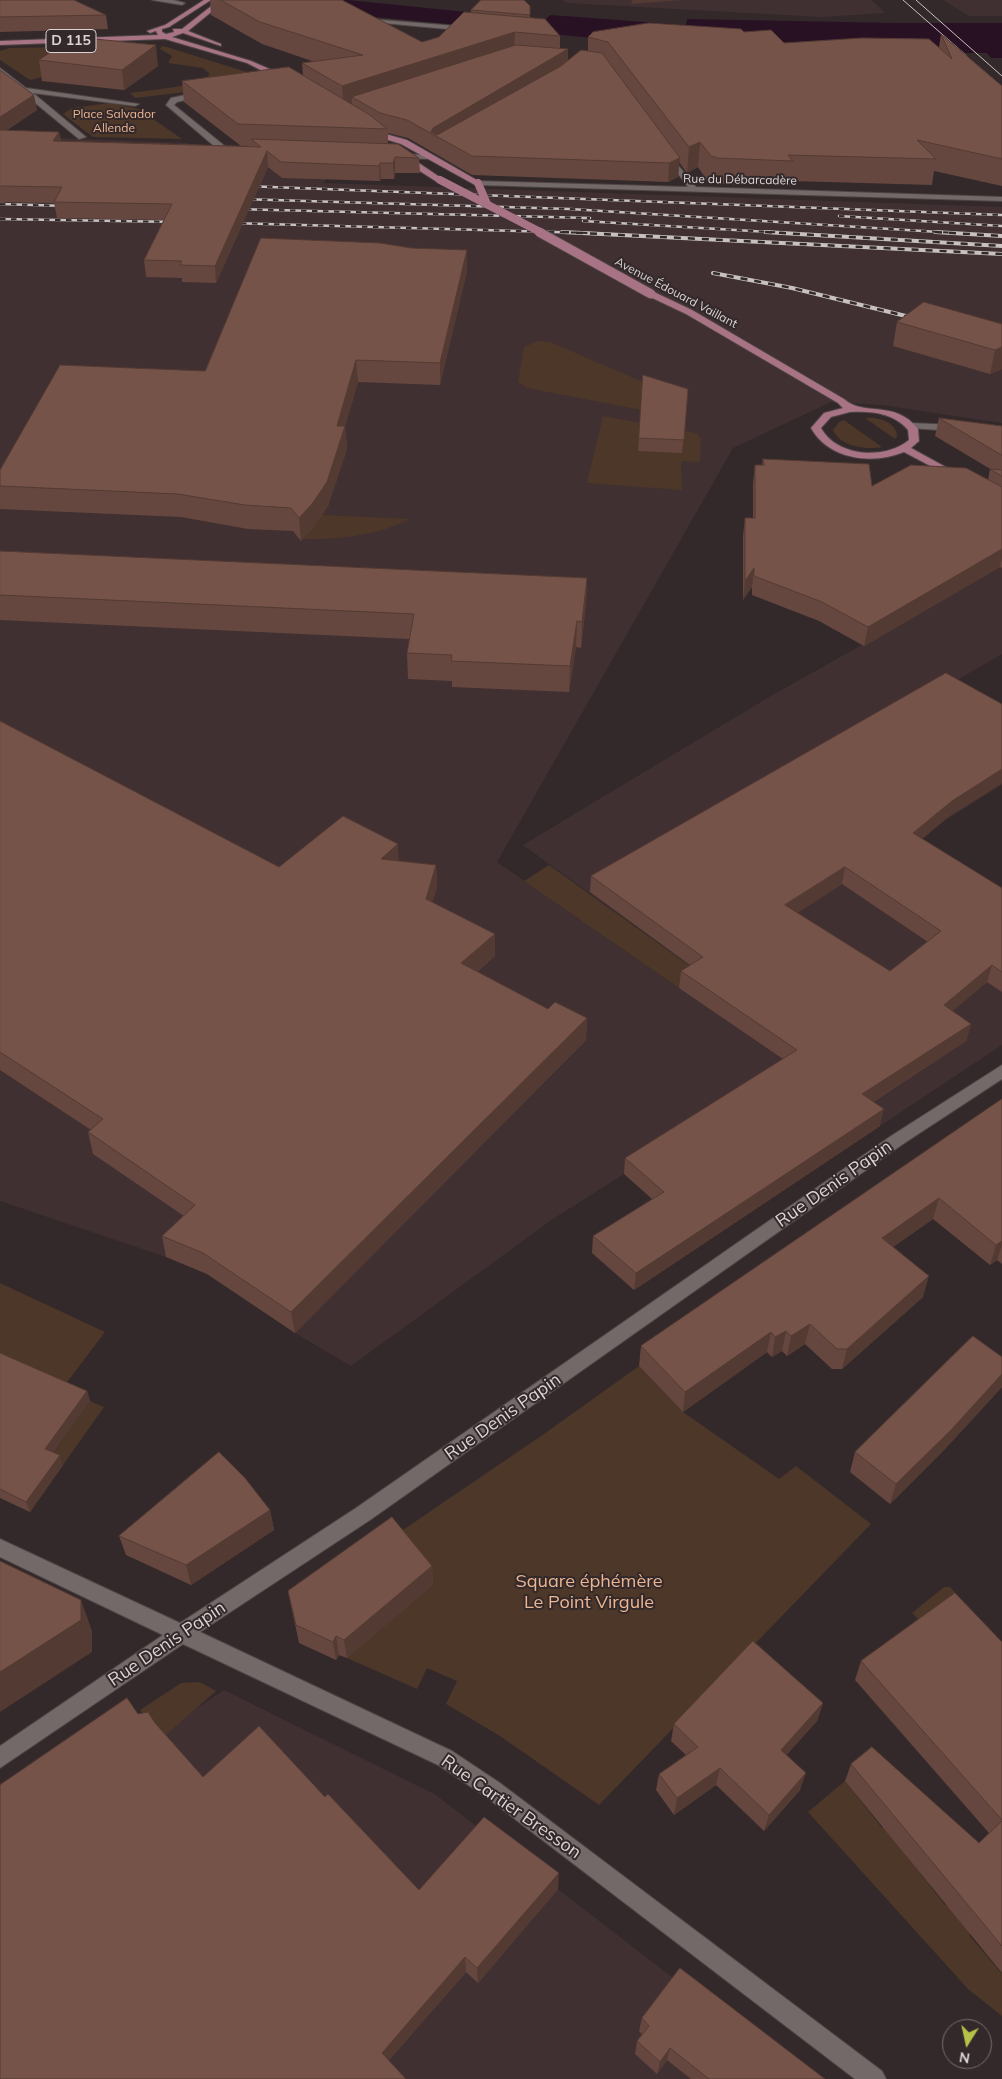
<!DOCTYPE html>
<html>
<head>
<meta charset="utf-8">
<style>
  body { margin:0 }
  #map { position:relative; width:1002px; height:2079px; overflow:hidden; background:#33292a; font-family:Mulish,sans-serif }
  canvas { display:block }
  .north { position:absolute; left:942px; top:2019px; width:50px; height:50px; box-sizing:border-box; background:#33292a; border:1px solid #766d6e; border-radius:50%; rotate:190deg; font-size:14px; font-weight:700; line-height:20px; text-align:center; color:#dbd4d4 }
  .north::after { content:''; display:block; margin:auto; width:18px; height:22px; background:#b6c148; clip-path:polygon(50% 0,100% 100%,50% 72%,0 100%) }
</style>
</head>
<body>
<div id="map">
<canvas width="1002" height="2079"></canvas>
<div class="north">N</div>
</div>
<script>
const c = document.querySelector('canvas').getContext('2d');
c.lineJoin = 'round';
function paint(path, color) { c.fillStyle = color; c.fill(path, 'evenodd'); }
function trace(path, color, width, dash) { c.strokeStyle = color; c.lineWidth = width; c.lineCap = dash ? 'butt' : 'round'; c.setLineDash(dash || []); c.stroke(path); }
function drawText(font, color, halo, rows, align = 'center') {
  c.font = font + ' Mulish,sans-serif'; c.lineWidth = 4; c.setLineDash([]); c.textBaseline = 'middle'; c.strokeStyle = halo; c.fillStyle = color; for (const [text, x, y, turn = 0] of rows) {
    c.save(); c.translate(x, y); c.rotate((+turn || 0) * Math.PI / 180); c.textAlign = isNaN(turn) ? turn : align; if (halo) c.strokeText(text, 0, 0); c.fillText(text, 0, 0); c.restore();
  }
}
paint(new Path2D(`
  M562 0H871L886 13 821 17 567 3Z
  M943 0H1002V16H969Z
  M0 136 188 143 186 152 336 158 324 183 1002 207V423L882 405 831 402 733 448 497 862 679 988 701 974 523 845 771 696 1000 567 1002 568V654L950 684 1002 713V785L904 846 1002 891V1045L880 1126 793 1067 553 1219 351 1366 295 1333 207 1274 166 1257 0 1201Z
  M224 1690 436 1795 804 2079H0V1878L173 1724Z`), '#413031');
paint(new Path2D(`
  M162 46 170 48 250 73 212 89 135 98 130 93C147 90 201 87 210 74L203 68 168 63 172 56 160 49Z
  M80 47 51 75 30 80 0 60V51L9 48Z
  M110 103 139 109 182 139 93 137 63 114 72 108Z
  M538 341 550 342 680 398 642 410 527 388 518 382 524 347Z
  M603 416 696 433 701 439 700 462 681 461 682 490 587 483Z
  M865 418C877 416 897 422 897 436L895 439Z
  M844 420 882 447C867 450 840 447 833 430L839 422Z
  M322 515 410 519C377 536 336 540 299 539L307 535Z
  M549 865 701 974 679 988 524 881Z
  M0 1283 105 1332 62 1389 0 1362Z
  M639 1366 683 1412 779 1479 796 1466 871 1524 599 1805 500 1736 446 1704 457 1681 427 1668 417 1689 347 1658 433 1585 394 1536 544 1434Z
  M90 1401 104 1407 63 1465 49 1460Z
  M944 1587H950L1002 1642V1670L927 1627 912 1613Z
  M200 1682 216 1691 162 1738 140 1710 181 1683Z
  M845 1781 882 1828 887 1824 905 1854 945 1905 951 1902 975 1930 969 1935 1002 1974V2016L968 1989 808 1812Z`), '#4c3729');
paint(new Path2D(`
  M237 0H348L545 20 550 15 686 25 687 19 898 23H1002V58H991L987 53H943L593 38 251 5Z`), '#291124');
const minor = new Path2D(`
  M152 0H173L185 3 182 5Z
  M359 18 468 27 471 29 468 31 361 21Z
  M0 68 26 88 139 104 135 106 33 93 86 137 79 139 0 74Z
  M204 91 207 95 177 102 174 105 226 147V151H220L166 105 171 98Z
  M667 152 696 187 1002 197V201L478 185 474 183 478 181 688 187 663 154Z
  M394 154 431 155 435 157 431 159 397 158H394Z
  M911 423 956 425 961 428 956 431 907 428V424Z
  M1002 1065V1079L903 1144 370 1520 200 1632 452 1751 500 1783 882 2071 886 2079H855L486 1797 438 1765 183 1644 0 1768V1746L163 1635 0 1557V1539L180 1623 356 1508 891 1136Z`);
const major = new Path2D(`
  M204 0H211L169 27 162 29V32L166 34 174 32 173 29H182L219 0H226L188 31 221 44V46L183 33 172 37 251 61 288 77V81H282L247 63 165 39 0 45V41L158 35 156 31 150 33 147 31 165 25Z
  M375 131 407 140 482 183 475 185 401 144 372 135V131Z
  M401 155H407L444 180 437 182 401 159Z
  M648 292H654L692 310 844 399C864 417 895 399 918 429L919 441 911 448 962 476 961 478H953L904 452C872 465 829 460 811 428L824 413 843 408 838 403 686 314 648 296ZM850 412C871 411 894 413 908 430L909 440C885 460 837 457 821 428L831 417Z`);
trace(minor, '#4d4444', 2);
trace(major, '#4d4444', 2);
paint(minor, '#746969');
paint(major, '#a77385');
trace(new Path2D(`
  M903 0 967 56
  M916 0 1002 76`), '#c8c1c1', 1);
const railFar1 = new Path2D(`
  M245 186 1002 215
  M240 199 570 209 955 233
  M0 204 67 206
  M235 209 590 218
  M839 216 1002 226
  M0 219 178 222
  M583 221 786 233
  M230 223 590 233`);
const rail = new Path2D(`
  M562 232 1002 254
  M765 232 1002 246
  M935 232 1002 236
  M713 273 792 288 918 319`);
trace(railFar1, '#c8c1c1', 2.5);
trace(rail, '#c8c1c1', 4);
trace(railFar1, '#33292a', 2, [5.5]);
trace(rail, '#33292a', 2.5, [7]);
const majorBridgeFar1 = new Path2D(`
  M440 180 542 233
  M478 183 487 204`);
const majorBridge = new Path2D(`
  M539 232 651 294`);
trace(majorBridgeFar1, '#4d4444', 8, []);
trace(majorBridge, '#4d4444', 11, []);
trace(majorBridgeFar1, '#a77385', 8);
trace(majorBridge, '#a77385', 9);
paint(new Path2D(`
  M0 0 106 15 108 29 0 32Z
  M210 0H338L422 42 439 37 471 12V10L530 6V17L560 36V48L568 61 588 51V37L744 32 784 43 939 47 941 34 1002 86V186L934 171 932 185 791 181 790 186 716 184 708 182 698 167 687 173 679 162 678 177 668 182 472 175 408 138 388 133V144L419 158 420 173H395L394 179H381L380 181 282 178 268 167 216 283 182 282V278L146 277 144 260 164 220 57 218 54 203 0 202V70L37 110 7 130 59 132 61 141 251 146H241L184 102 182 81 303 75 302 63 315 62 262 44 211 15Z
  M39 60 158 66 124 90 42 81Z
  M467 271 440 385 358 382 345 426 347 449 328 506 314 527 301 541 293 531 248 529 181 517 0 509V470L205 371Z
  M897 322 1002 324V369L990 374 893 346Z
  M643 375 688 389 682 453 638 451Z
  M939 418 1002 426V568L1000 567 864 646 819 621 752 595V587L743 600V536L745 518H753V483L755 465H762L763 459 872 486 988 480 990 469 992 470 935 436Z
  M0 551 587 578 586 603 581 648 576 647 569 692 452 687V681L408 679 407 653 409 639 0 620Z
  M1002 704V783L948 817 922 839 1002 888V992L987 982 952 1011 971 1024 966 1041 873 1102 880 1126 634 1290 592 1253 593 1236 652 1199 624 1174 625 1158 783 1059 679 988 681 971 690 965 590 892 591 876ZM842 884 928 942 890 971 797 913Z
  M0 721 279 867 399 861 436 865 437 887 432 902 495 956 477 972 548 1009 587 1018 586 1040 295 1333 207 1274 166 1257 162 1236 184 1216 93 1154 88 1132 91 1130 0 1070Z
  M1002 1099V1264L997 1260 990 1265 933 1219 893 1247 923 1297 842 1369H832L805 1344 787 1356 782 1351 772 1357 767 1352 683 1412 639 1366 641 1346Z
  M0 1353 87 1391 90 1401 54 1452 63 1465 30 1512 0 1498Z
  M1002 1357V1387L944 1450 890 1504 850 1472 855 1452Z
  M270 1510 274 1530 191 1585 126 1555 119 1536Z
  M432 1566 433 1585 347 1658 339 1655 336 1660 299 1643 288 1591Z
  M1002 1642V1973L845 1781 851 1764 979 1843 989 1833 855 1680 861 1661Z
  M823 1703 817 1721 786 1755 800 1790 764 1831 716 1785 674 1815 656 1790 659 1774 686 1755 671 1741 674 1724Z
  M138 1714 155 1723 203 1777 325 1797 419 1890 558 1889 478 1983 466 1972 389 2060 0 2079Z
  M642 2018 825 2079H691L667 2060 657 2074 635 2054 637 2041 642 2034 639 2031Z`), '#65473f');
paint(new Path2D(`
  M632 0H684L631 4Z
  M515 32 514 54 352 97V107L344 110 342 86Z
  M156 45 158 66 124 90 122 70Z
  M568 49V66L443 140 431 132 433 128Z
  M34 95 37 110 0 134V117Z
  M59 132 62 147 53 141Z
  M700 142 698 167 687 173 689 147Z
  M267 151 268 167 216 283 215 266Z
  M395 157V173L394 179 393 163Z
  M680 158 678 177 668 182 669 163Z
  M380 163 381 179 380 181 379 166Z
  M467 250V271L440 385V363Z
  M1002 347V369L990 374 995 350Z
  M356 360 358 382 341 439 345 426 347 449 328 506 314 527 301 541 299 518 337 426Z
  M1002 549V558L1000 567 864 646 868 627Z
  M754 568 752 587 743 600 745 581Z
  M587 578 586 603 581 648 582 622Z
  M577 621 576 647 569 692 570 666Z
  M1002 769V783L948 817 909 850 913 833 952 801Z
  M398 844 399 866 381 859Z
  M436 865 437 887 427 921 426 899Z
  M845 867 842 884 783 922 785 905Z
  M495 934V956L461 985V963Z
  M992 965 987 982 940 1022 944 1005Z
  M587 1018 586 1040 295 1333 291 1312Z
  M971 1024 966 1041 858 1111 862 1094Z
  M884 1109 880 1126 634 1290 636 1273Z
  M939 1198 933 1219 877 1258 882 1238Z
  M1002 1241V1245L997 1260 990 1265 996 1245Z
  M929 1276 923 1297 842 1369 847 1349Z
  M810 1324 805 1344 787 1356 791 1336Z
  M786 1331 782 1351 772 1357 775 1337Z
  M771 1332 767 1352 683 1412 685 1392Z
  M1002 1374V1387L944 1450 890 1504 896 1484Z
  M87 1391 90 1401 49 1459 45 1449Z
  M60 1455 63 1465 30 1512 26 1502Z
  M270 1510 274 1530 191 1585 186 1565Z
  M432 1566 433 1585 347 1658 344 1640Z
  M81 1600 92 1631V1652L0 1712V1672Z
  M336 1636 339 1655 336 1660 333 1642Z
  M823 1703 817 1721 776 1767 781 1750Z
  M720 1768 716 1785 674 1815 677 1798Z
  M806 1773 800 1790 764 1831 769 1815Z
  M559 1873 558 1889 478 1983 477 1968Z
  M465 1957 466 1972 384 2066 382 2053Z
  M670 2048 667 2060 657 2074 660 2062Z`), '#533a33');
const building = new Path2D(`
  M0 0H74L106 15 0 17Z
  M221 0H342L422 42 439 37 464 12 545 19 560 36 515 32 342 86 302 63 363 55 260 22Z
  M481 0H524L530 6V15L471 10Z
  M649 23 741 29 744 32 771 30 784 43 862 38 929 39 952 59 941 34 1002 86V159L917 140 936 159 788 155 793 161 718 158 711 156 700 142 689 147 608 42 588 37 593 32Z
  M74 37 156 45 122 70 39 60Z
  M516 45 568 49 433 128 431 132 437 135 561 66 581 50 602 53 680 158 669 163 472 156 407 120 380 113 352 97Z
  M289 67 370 115 387 129 238 124 182 81Z
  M0 70 34 95 0 117Z
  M0 130 59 132 53 141 261 147 251 139 398 144 419 158 395 157 393 163H380L379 166 281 162 267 151 215 266 180 265 182 261 144 260 172 204 54 202 62 187 0 186Z
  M261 238 380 243 411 248 467 250 440 363 356 360 337 426H345L327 482 312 504 299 518 291 508 245 505 178 494 0 486V470L60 365 205 371Z
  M924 302 1002 324V347L995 350 897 322Z
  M643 375 688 389 684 440 639 438Z
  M939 418 1002 426V455Z
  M763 459 869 464 872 486 911 465 966 468 1002 487V549L868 627 822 602 754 576V568L745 581V518H755V465H764Z
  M990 469 1002 470V476Z
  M0 551 587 578 582 622 577 621 570 666 451 661 452 655 407 653 414 614 0 595Z
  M946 673 1002 704V769L952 801 913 833 1002 888V972L992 965 944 1005 971 1024 862 1094 884 1109 636 1273 593 1236 664 1192 625 1158 797 1050 681 971 703 957 591 876ZM845 867 941 931 890 971 785 905Z
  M0 721 279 867 343 816 398 844 381 859 436 865 426 899 495 934 461 963 548 1009 555 1002 587 1018 291 1312 203 1253 162 1236 195 1205 88 1132 103 1119 0 1052Z
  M1002 1099V1241L996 1245 939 1198 882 1238 929 1276 847 1349H837L810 1324 791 1336 786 1331 775 1337 771 1332 685 1392 641 1346Z
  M973 1336 1002 1357V1374L952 1429 896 1484 855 1452Z
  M0 1353 87 1391 45 1449 60 1455 26 1502 0 1489Z
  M219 1452 245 1478 270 1510 186 1565 119 1536Z
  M392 1517 432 1566 344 1640 336 1636 333 1642 296 1625 288 1591Z
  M0 1561 81 1600V1620L0 1672Z
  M955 1593 1002 1642V1820L861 1661Z
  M753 1641 823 1703 781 1750 806 1773 769 1815 720 1768 677 1798 659 1774 698 1747 674 1724Z
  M127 1698 138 1714 148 1712 155 1723 203 1777 259 1726 325 1797 328 1794 419 1890 484 1817 559 1873 477 1968 465 1957 382 2053 406 2079H0V1785Z
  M872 1747 979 1843 1002 1821V1946L851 1764Z
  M680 1968 825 2079H709L670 2048 660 2062 637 2041 649 2026 642 2018Z`);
paint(building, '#765349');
trace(building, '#533a33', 1);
drawText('12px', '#ecb590', '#33292a', [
  ["Place Salvador",114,114],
  ["Allende",114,128]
]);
drawText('12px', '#dbd4d4', '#33292a', [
  ["Rue du Débarcadère",740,180,1],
  ["Avenue Édouard Vaillant",676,293,28]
]);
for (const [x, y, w] of [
  [71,41,50]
]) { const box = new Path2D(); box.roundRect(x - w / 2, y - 11.5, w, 23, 4); c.fillStyle = '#33292a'; c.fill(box); trace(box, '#dbd4d4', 1); }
drawText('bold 14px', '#dbd4d4', null, [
  ["D 115",71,41]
]);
drawText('18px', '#dbd4d4', '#33292a', [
  ["Rue Denis Papin",834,1184,-35],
  ["Rue Denis Papin",503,1417,-35],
  ["Rue Denis Papin",167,1644,-34],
  ["Rue Cartier Bresson",511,1807,35]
]);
drawText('18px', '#ecb590', '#33292a', [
  ["Square éphémère",589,1582],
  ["Le Point Virgule",589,1603]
]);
</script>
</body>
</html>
